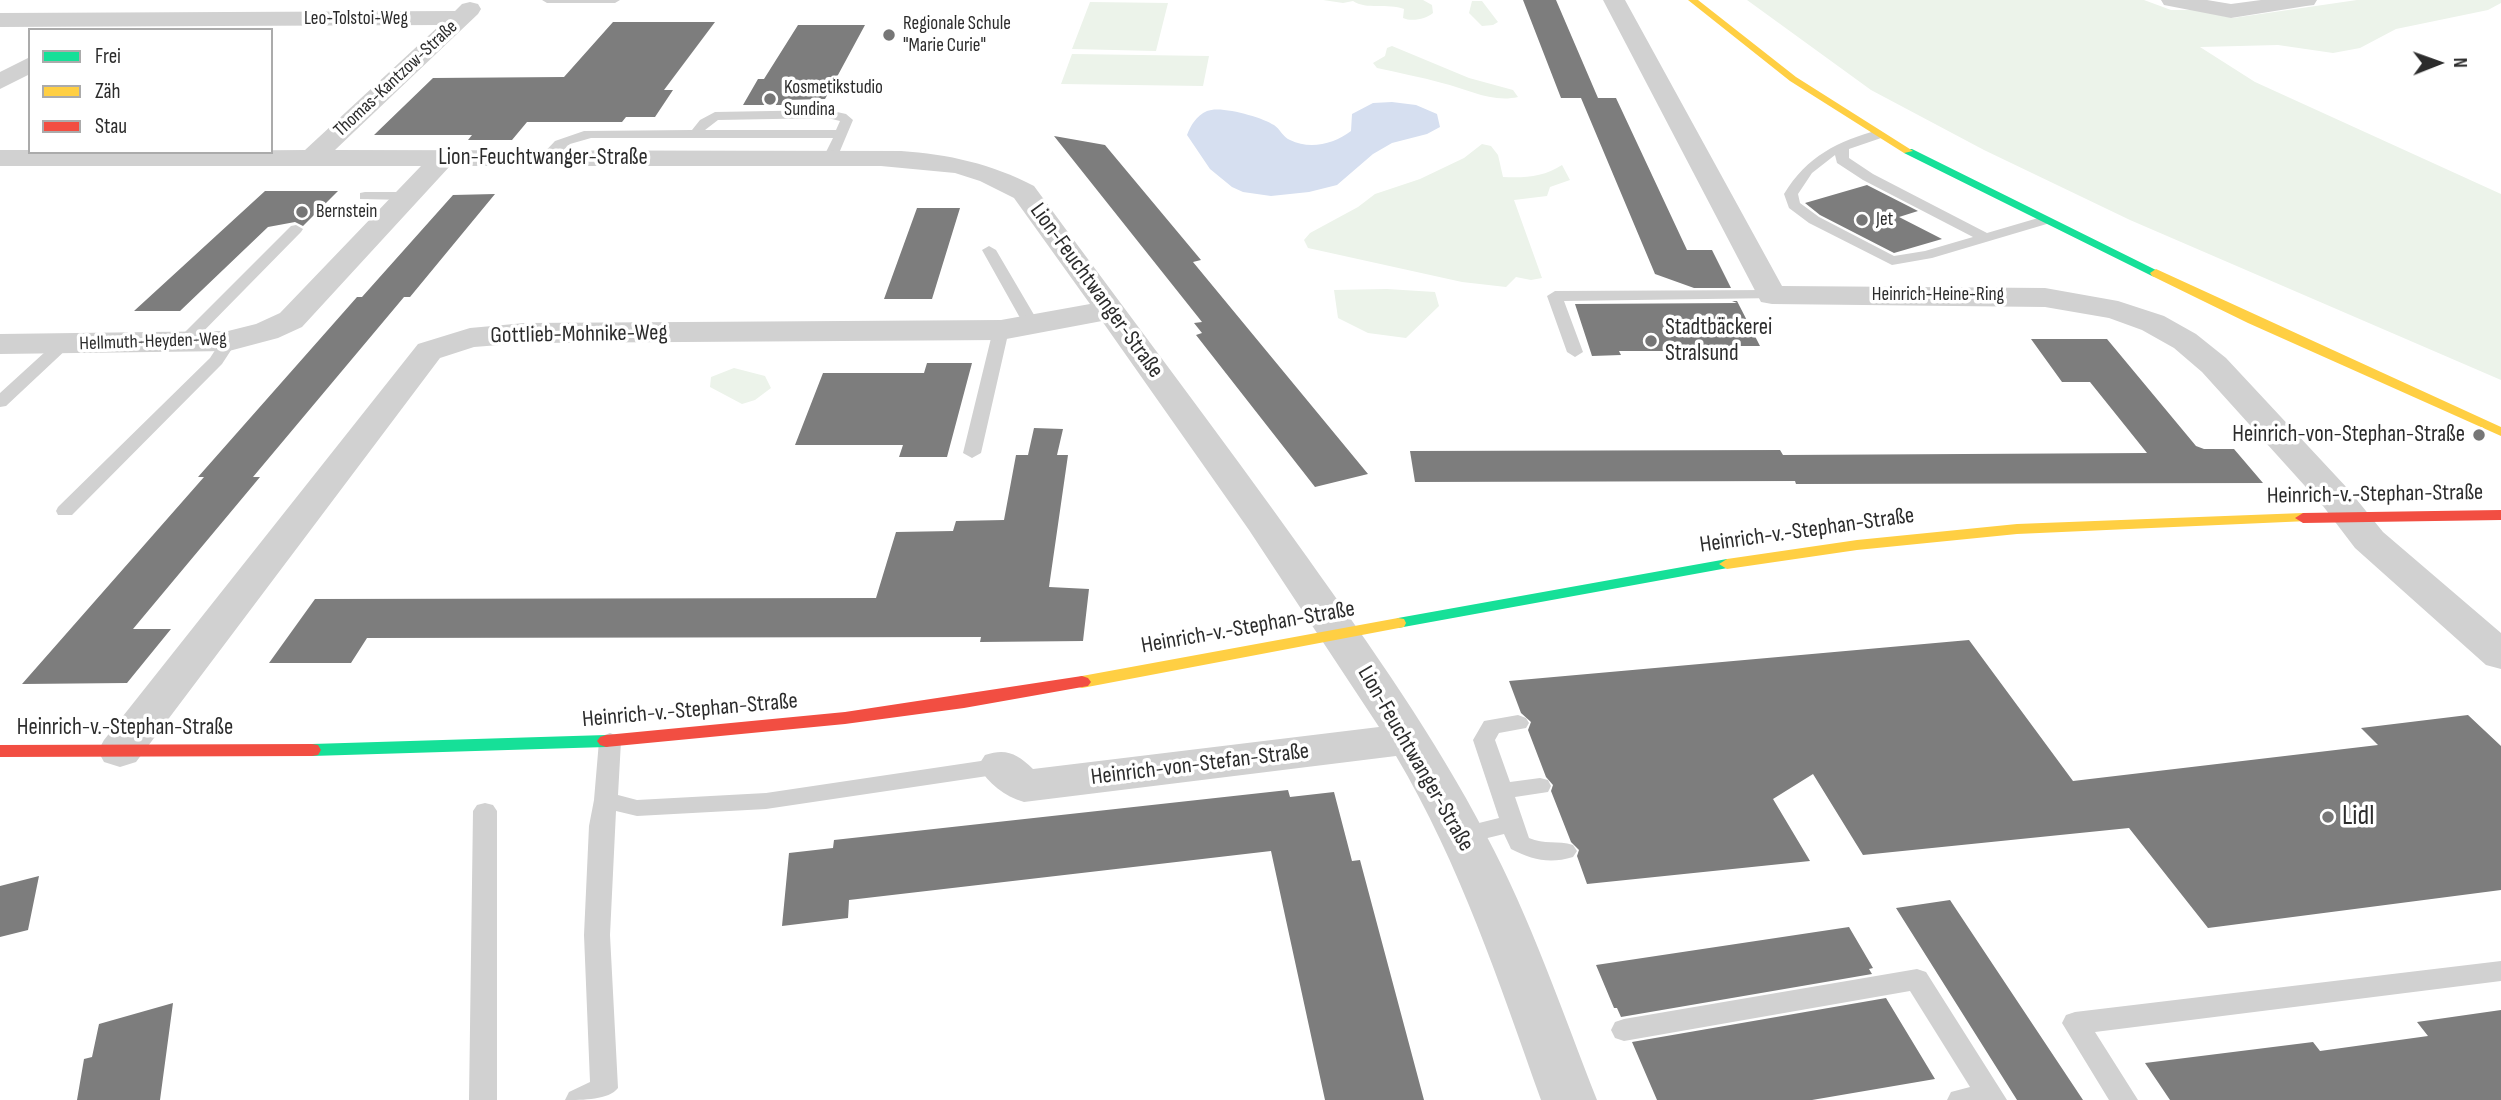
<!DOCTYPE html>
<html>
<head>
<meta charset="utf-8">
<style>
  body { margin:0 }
  #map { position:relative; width:2501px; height:1100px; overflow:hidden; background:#fff; font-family:"Sofia Sans Condensed",sans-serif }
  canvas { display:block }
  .legend { position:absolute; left:28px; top:28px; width:245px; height:126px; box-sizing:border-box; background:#fff; border:2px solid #ababab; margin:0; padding:9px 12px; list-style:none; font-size:21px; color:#2c2c2c }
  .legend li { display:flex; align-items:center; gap:14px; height:35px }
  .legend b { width:35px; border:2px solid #ababab }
  .north { position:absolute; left:2403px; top:28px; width:70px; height:70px; -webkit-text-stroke:5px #fff; paint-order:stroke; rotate:89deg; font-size:19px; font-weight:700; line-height:28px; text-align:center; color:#2c2c2c }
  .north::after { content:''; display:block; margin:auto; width:24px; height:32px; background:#2c2c2c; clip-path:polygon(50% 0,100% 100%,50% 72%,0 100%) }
</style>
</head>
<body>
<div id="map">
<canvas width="2501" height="1100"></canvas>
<ul class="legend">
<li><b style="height:9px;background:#16e098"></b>Frei</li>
<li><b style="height:9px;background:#ffcf43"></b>Zäh</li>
<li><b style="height:9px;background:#f24e42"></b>Stau</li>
</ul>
<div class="north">N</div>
</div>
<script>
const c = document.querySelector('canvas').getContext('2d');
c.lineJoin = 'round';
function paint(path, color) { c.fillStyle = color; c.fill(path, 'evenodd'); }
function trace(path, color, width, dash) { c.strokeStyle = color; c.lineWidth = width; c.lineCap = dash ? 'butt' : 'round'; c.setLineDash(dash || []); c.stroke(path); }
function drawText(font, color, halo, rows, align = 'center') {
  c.font = font + ' "Sofia Sans Condensed",sans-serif'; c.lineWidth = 7; c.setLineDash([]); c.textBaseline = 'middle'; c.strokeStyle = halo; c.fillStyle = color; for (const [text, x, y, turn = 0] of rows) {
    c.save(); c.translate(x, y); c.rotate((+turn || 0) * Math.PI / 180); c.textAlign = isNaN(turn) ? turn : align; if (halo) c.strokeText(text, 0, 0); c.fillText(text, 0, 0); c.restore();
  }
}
paint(new Path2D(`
  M1323 0H1423L1432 5 1433 13C1426 19 1412 22 1403 18L1404 9C1388 3 1366 10 1353 1L1343 3Z
  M1747 0H2144L2171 10H2195L2233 18 2357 0H2501V3L2488 10 2396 29 2360 48 2333 53 2278 45 2200 47 2255 82 2501 194V380L2130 220 1984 150 1871 90Z
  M1472 1H1482L1498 22 1493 25 1482 26 1469 13Z
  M1090 2 1168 3 1156 51 1072 49Z
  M1392 46 1469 78 1513 90 1518 97C1492 103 1467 89 1442 83 1421 77 1399 73 1377 68L1373 63 1385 56 1387 48Z
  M1072 54 1209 56 1203 86 1061 84Z
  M1482 144 1491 146 1498 155 1503 177C1525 178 1544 177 1562 165L1570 180 1550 187 1547 196 1514 200 1542 278 1531 280 1516 277 1506 287 1462 282 1308 248 1304 240 1310 233 1358 207 1375 194 1420 179 1464 158Z
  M1387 289 1435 292 1439 306 1406 338 1368 333 1338 318 1334 290Z
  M734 368 765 376 771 388 755 400 742 404 710 387 711 377Z`), '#ecf3ea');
paint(new Path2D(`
  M1392 102 1416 105 1437 114 1440 127 1427 134 1392 143 1373 154 1337 185 1309 192 1271 196 1243 192 1232 187 1210 169 1187 135C1191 125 1196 116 1207 111 1220 105 1262 117 1274 125 1280 129 1283 137 1290 140 1310 150 1334 144 1351 131L1352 114 1373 103Z`), '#d6dff0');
paint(new Path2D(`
  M1523 0H1556L1598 98H1561Z
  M613 22H715L664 90H673L655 117H626L622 122H527L512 140H468L472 135H374L433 78 564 77Z
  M798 25H865L825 99 785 100 783 105H743L758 79H764Z
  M1581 98H1616L1687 250H1712L1731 288H1694L1655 274Z
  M1054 136 1105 145 1201 260 1193 262 1368 474 1315 487 1196 335 1202 333 1194 323 1202 322Z
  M1867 185 1918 211 1899 217 1942 239 1894 253 1820 215 1805 203Z
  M265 191H338L303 226 295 222 268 227 180 311H134Z
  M495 194 410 297H404L253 477H260L133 629H171L127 683 22 684 204 477H198L357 297H362L453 195Z
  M917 208H960L932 299H884Z
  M1732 301H1737L1760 346H1684L1686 351H1619L1621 355 1592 356 1575 304 1737 303Z
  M2031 339H2107L2196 446 2204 449H2234L2263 483 1796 484 1795 481 1415 482 1410 451 1780 450 1783 455 2147 453 2090 382H2062Z
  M927 363H972L947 457H899L903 445H795L823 373H924Z
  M1034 428 1063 429 1057 455H1068L1049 587 1089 589 1083 641 980 642 981 637 367 638 351 663H269L315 599 876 598 896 532 953 531 956 521 1004 520 1016 455H1028Z
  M1969 640 2073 781 2378 745 2361 728 2468 715 2501 746V890L2208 928 2129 828 1863 855 1813 774 1773 799 1810 861 1587 884 1577 856 1579 850 1571 842 1551 791 1553 785 1546 777 1528 730 1531 722 1521 713 1509 681Z
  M1288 790 1290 797 1334 792 1352 861 1360 860 1424 1100H1325L1271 851 849 900 848 918 782 926 789 853 833 848 834 840Z
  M39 876 28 930 0 937V886Z
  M1950 900 2083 1100H2017L1896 908Z
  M1849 927 1873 968 1869 969 1872 974 1621 1017 1617 1008H1614L1596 965Z
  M1886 998 1935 1079 1812 1100H1657L1632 1042Z
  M173 1003 160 1100H77L84 1059 92 1057 99 1024Z
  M2501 1010V1100H2170L2145 1063 2313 1042 2320 1051 2428 1036 2417 1022Z`), '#7d7d7d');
paint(new Path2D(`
  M542 0H620L615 3H547Z
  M828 110 846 114 853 120 837 158 830 162 823 158 833 138H591L570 144 550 162H540L538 159 555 141 584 131 692 130 700 120 715 112ZM828 118 840 121 836 130H705L718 120Z
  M1879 130 1885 134 1884 137 1849 149V158L1873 174 1987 233 2045 216 2052 220 2050 223 1932 258 1892 265 1809 223 1789 208 1784 194C1807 156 1838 141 1879 130ZM1835 155 1837 163 1863 180 1973 237 1925 251 1894 256 1819 217 1800 203 1798 194 1812 173Z
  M365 192H407L414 196 407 200 360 199V193Z
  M296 225 303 229 301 232 189 346H177L175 343 177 340 291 226Z
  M989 246 996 250 1040 325 1038 328 1032 330 1024 325 982 250Z
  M1772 290 1777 292 1780 295 1777 298 1564 301 1583 352 1575 357 1567 352 1547 296 1555 291Z
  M1001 325 1009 330 981 453 972 458 963 453 993 330Z
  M229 336 237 341 222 364 72 515H58L56 511 58 507 210 358 223 338Z
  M63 339 69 341 71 344 69 347 6 406 0 407V393L57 341Z
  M1518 715 1526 718 1529 723 1526 728 1499 733 1495 740 1510 782 1540 778 1548 780 1551 786 1548 792 1515 797 1529 838C1544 845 1558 840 1573 845L1577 851 1573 857C1550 864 1532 860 1511 849L1504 834 1463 844 1455 841 1451 835 1455 829 1499 818 1473 740 1484 721Z
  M610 733 618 736 621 741 618 795 637 800 766 793 1001 758 1009 760 1012 766 1009 772 1001 774 766 809 637 816 616 811 610 935 618 1088C609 1100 583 1100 565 1100L569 1092 590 1082 584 935 589 826 594 800 599 741 602 736Z
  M485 803 493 805 497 811V1100H469L473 811 477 805Z
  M2501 961V981L2095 1032 2138 1100H2109L2062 1023 2066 1015 2075 1012Z
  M1917 969 1926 972 2007 1100H1947L1951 1092 1970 1087 1910 991 1624 1041 1615 1038 1611 1030 1615 1022 1624 1019Z`), '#d1d1d1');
paint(new Path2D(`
  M1603 0H1625L1782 286 2045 288 2118 301 2164 316 2196 334 2226 358 2349 490 2383 532 2501 633V669L2486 665 2355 548 2323 506 2202 372 2174 348 2142 330 2109 318 2045 307 1772 304 1761 302Z
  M2161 0H2207L2231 4 2261 0H2317L2314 5 2306 6 2231 18 2164 5Z
  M470 2 478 4 481 9 478 14 335 150 901 151C948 154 992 164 1034 186 1125 310 1218 432 1307 557 1371 647 1435 737 1486 835 1531 919 1562 1011 1597 1100H1541C1499 982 1460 864 1396 756L1024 802C1004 796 989 784 978 766L985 755C1007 748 1017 754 1033 769L1379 727 1249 530 1102 321 1001 340 525 343 474 347 440 358 136 762 120 767 104 762 98 751 104 740 418 344 470 328 525 323 1001 320 1090 304 1014 198 980 181 955 173 881 166H450L302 327 278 338 229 351 0 354V334L228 331 256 324 280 313 421 166H0V150H30V152L305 150 440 25 0 27V13L455 11 462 4Z
  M30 57V74L0 89V72Z`), '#d1d1d1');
paint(new Path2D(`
  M1904 149H1912L2162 273 2156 277 2152 276 1904 153Z
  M1727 559 1735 564 1733 567 1398 628 1390 623 1398 618Z
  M606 735 612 737 615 741 612 745 606 747 312 756 306 755 303 750 306 745 312 744Z`), '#16e098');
paint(new Path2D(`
  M1688 0H1698L1796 77 1913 151 1904 153 1790 81Z
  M2156 269 2501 427V436L2248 323 2152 276 2150 273Z
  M2303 513 2308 515 2311 518 2308 521 2017 534 1857 550 1727 569 1719 564 1727 559 1857 540 2017 524Z
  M1398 618 1404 619 1406 623 1404 627 1082 688 1076 686 1073 682 1076 678 1082 676Z`), '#ffcf43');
paint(new Path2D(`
  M2501 510V520L2303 523 2295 518 2303 513Z
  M1082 676 1088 678 1091 682 1088 686 964 708 845 724 606 747 600 745 597 741 600 737 606 735 845 712Z
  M312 744 318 745 321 750 318 755 312 756 0 757V745Z`), '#f24e42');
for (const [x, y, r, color] of [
  [889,35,7,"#767676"],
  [770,99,7,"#767676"],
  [302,212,7,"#767676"],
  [1862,220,7,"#767676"],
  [1651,341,7,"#767676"],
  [2479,435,7,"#767676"],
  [2328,817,7,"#767676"]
]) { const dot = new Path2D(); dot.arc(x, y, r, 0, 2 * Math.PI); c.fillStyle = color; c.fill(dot); trace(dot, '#fff', 2.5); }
drawText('19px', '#2c2c2c', '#fff', [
  ["Leo-Tolstoi-Weg",356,19],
  ["Thomas-Kantzow-Straße",396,79,-43],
  ["Heinrich-Heine-Ring",1938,295],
  ["Hellmuth-Heyden-Weg",153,342,-2]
]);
drawText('19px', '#2c2c2c', '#fff', [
  ["Regionale Schule",903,24],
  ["\"Marie Curie\"",903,46],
  ["Kosmetikstudio",784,88],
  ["Sundina",784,110],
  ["Bernstein",316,212],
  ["Jet",1876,220]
], 'left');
drawText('23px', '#2c2c2c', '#fff', [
  ["Lion-Feuchtwanger-Straße",543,158],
  ["Lion-Feuchtwanger-Straße",1096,291,54],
  ["Gottlieb-Mohnike-Weg",579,335,-1],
  ["Heinrich-v.-Stephan-Straße",2375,495,-1],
  ["Heinrich-v.-Stephan-Straße",1807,531,-8],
  ["Heinrich-v.-Stephan-Straße",1248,628,-10],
  ["Heinrich-v.-Stephan-Straße",690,711,-5],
  ["Heinrich-v.-Stephan-Straße",125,728],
  ["Lion-Feuchtwanger-Straße",1415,759,60],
  ["Heinrich-von-Stefan-Straße",1200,765,-7]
]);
drawText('23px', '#2c2c2c', '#fff', [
  ["Stadtbäckerei",1665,328],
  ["Stralsund",1665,354],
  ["Heinrich-von-Stephan-Straße",2465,435,"right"]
], 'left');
drawText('28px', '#2c2c2c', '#fff', [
  ["Lidl",2342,817]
], 'left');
</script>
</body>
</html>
